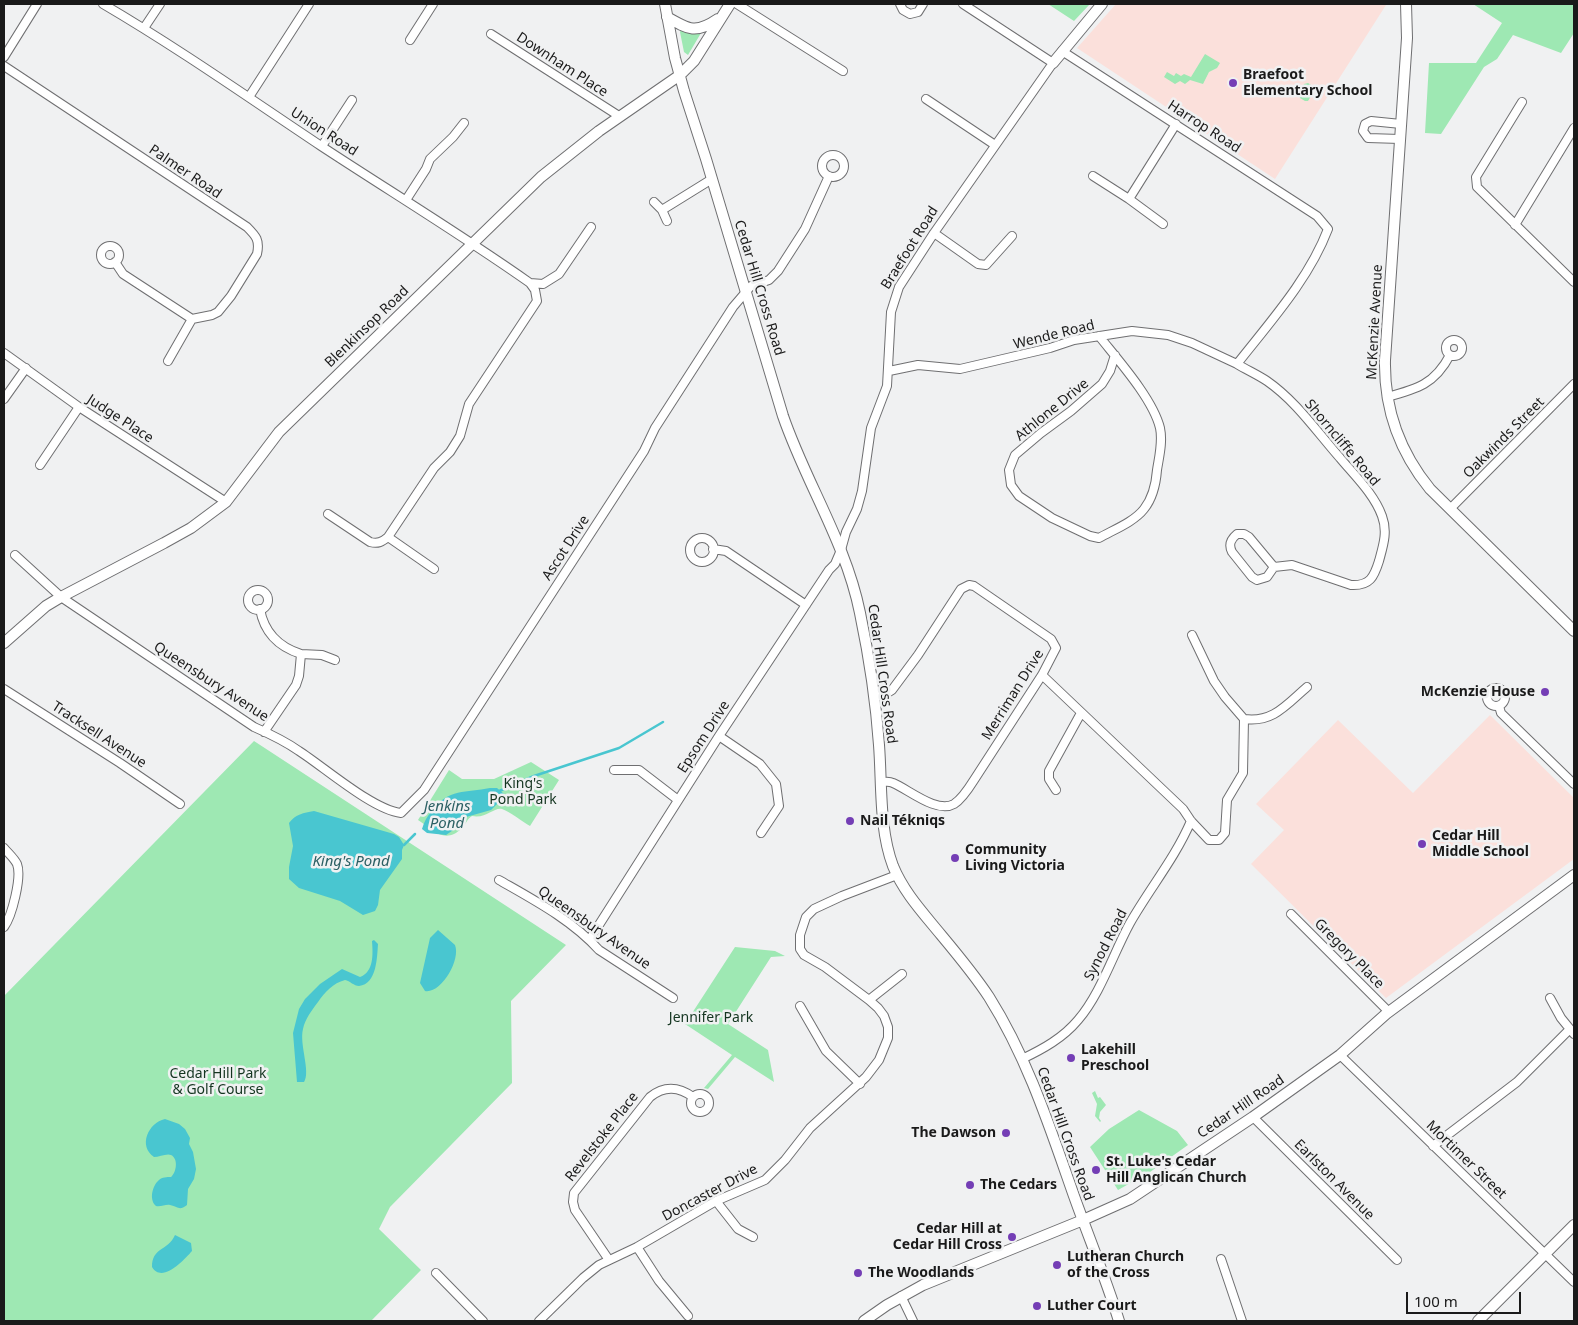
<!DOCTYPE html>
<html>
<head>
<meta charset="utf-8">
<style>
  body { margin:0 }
  #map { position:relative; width:1578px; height:1325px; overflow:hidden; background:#f0f1f2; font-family:"Noto Sans",sans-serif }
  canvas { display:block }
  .frame { position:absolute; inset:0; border:5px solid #1a1a1a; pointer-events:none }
  .scale { position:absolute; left:1406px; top:1292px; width:115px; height:22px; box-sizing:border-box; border:2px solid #1a1a1a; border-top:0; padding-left:6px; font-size:15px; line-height:18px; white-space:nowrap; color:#1a1a1a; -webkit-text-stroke:4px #f0f1f2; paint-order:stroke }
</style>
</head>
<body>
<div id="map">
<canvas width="1578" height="1325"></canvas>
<div class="frame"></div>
<div class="scale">100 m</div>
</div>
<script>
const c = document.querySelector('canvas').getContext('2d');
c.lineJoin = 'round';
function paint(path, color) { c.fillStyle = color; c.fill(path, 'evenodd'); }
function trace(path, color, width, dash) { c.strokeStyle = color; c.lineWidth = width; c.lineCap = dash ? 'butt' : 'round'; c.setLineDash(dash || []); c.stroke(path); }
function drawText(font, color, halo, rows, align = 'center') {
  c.font = font + ' "Noto Sans",sans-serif'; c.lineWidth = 5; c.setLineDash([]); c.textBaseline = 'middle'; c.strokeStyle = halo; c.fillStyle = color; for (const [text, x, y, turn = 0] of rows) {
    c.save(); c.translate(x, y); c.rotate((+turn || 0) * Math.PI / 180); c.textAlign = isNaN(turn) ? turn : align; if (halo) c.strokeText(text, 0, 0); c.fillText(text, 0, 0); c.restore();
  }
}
paint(new Path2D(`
  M1116 4H1384L1386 5 1275 179 1077 48Z
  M1490 715 1574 798V859L1386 998 1251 864 1284 830 1256 804 1338 720 1413 793Z`), '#fbe0db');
paint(new Path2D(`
  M1048 4H1090L1074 21Z
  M1473 4H1574V33L1561 53 1513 35 1497 59 1484 67 1441 134 1425 133 1429 63H1476L1502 23Z
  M681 29 701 33 688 55 684 52 680 32Z
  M1205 54 1220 63 1217 68 1209 72 1203 84 1190 80 1185 84 1180 81 1175 84 1164 77 1167 72 1174 76 1176 73 1181 76 1184 74 1191 77Z
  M1308 83 1313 86 1314 91 1308 101H1305L1300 98 1299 95 1304 84Z
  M254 741 566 945 511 1001 512 1083 390 1207 379 1229 421 1270 371 1321H4V996Z
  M531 762 559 780 530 826C523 822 509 811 502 809 494 807 486 819 472 816 467 819 466 824 462 828 445 845 433 830 418 820L449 770 462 779H494Z
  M735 947 775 951 785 956 771 957 728 1024 768 1050 774 1082 735 1057 708 1089 704 1088 732 1055 685 1024Z
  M1095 1091 1098 1098 1100 1097 1106 1105 1100 1112 1099 1118 1101 1121 1100 1122 1095 1116 1097 1104 1092 1093Z
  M1139 1110 1177 1131 1188 1145 1150 1172 1118 1190 1090 1147 1109 1129Z`), '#9ee8b3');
paint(new Path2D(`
  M490 788H497L504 794 502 799 491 810 466 817 459 826 446 835 427 833 422 829C424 822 427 816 432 811 448 788 466 793 490 788Z
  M314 811 394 834 399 837 404 845 402 850V859L380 890 378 905 375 911 363 915 340 901 299 888 289 879V867L293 846 289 823C296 814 303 813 314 811Z
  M438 930 455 945C461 960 441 994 425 991L420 983 430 938Z
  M374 940 378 944C377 957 377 984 359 986 354 986 350 981 345 980 333 983 325 992 318 1002 312 1010 305 1019 303 1029 299 1044 311 1072 304 1082H297L293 1033 299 1009 305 999 320 984 342 969 360 977C374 972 373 954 372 941Z
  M165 1119 179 1124 185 1129 190 1138 189 1144 193 1152 196 1169 194 1179 188 1189 187 1205C179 1211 179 1207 170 1205 166 1204 161 1207 156 1206 149 1200 152 1186 159 1180 162 1177 167 1177 171 1177 176 1173 179 1159 171 1155 167 1153 159 1157 154 1157 138 1146 148 1123 165 1119Z
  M175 1235 191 1243 192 1251C184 1260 162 1284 152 1267 152 1247 168 1251 175 1235Z`), '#49c6d0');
trace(new Path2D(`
  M497 792 534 776 619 748 663 722
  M404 845 415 834`), '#49c6d0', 2.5);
const street = new Path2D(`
  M103 4C178 48 249 98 321 146 391 192 462 235 530 283
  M737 4 843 71
  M900 4 903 10 910 14 918 12 923 4
  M144 28 160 4
  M491 34 619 116
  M410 40 433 4
  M4 57 37 4
  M4 66 247 227C256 236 260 240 257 254L231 296 218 312 212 315 192 319
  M249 97 309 4
  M926 99 995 145
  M1522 102 1476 177 1477 187 1574 282
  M1400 139 1368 138 1363 131 1365 124 1371 121 1401 124
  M322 146 352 100
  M822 166a11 11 0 1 1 22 0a11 11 0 1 1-22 0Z
  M1093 176 1129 199 1176 124
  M1129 199 1163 224
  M406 200 426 169 430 159 453 137 464 123
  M654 202 662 210 667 221
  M662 210 712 179
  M1515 225 1574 128
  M934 233 978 264 986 265 1012 236
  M101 255a9 9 0 1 1 18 0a9 9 0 1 1-18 0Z
  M115 262 123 274 192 319
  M1099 336C1118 360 1153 399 1160 428 1163 442 1159 457 1157 470 1156 483 1152 499 1144 509 1134 522 1113 530 1099 538L1090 536 1052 518 1019 496 1011 485 1009 470 1015 455 1041 433 1071 411 1102 384 1110 371 1115 355
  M1446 348a8 8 0 1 1 16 0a8 8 0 1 1-16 0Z
  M4 353 79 407 226 502
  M168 361 192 319
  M1237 364C1247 370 1258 375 1267 381 1296 401 1317 432 1340 458 1355 476 1374 494 1382 516 1388 532 1383 546 1379 561 1374 577 1370 586 1351 585L1292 565 1274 567
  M889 371 918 365 960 369 1050 348 1074 340 1132 331 1168 335 1192 343 1237 364C1270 322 1309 279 1328 229L1317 216 1062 51
  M1387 397C1417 389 1435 384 1450 355
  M4 399 26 368
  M40 465 79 407
  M1450 509 1574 384
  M328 514 370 542C378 544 382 542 388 537L434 468 450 452 460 436 469 404 537 301 535 290 530 283 543 284 559 274 591 227
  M1237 534H1244L1249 537 1274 567 1267 577 1257 580 1252 577 1232 552C1228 544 1231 539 1237 534Z
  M388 537 434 569
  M690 550a12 12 0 1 1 24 0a12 12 0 1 1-24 0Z
  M713 549 726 551 806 605
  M15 555 61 597 254 727C270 734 285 741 299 751 324 767 373 810 401 813L424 790 644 451 655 428 733 307 751 286 769 280 778 271 805 229 829 176
  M248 600a10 10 0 1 1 20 0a10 10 0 1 1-20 0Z
  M260 609C264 632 279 647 301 654L299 676 296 685 264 732
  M1192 635 1214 681 1225 697 1244 719
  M301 654 322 655 335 660
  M1042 675 1183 809 1191 821 1209 840H1219L1225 833 1227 800 1243 773 1244 719C1273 723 1286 705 1307 687
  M1487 697a9 9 0 1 1 18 0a9 9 0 1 1-18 0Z
  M4 689 120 763 180 804
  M874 697 884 695 892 690 918 655 961 589 969 585 974 586 1051 639 1056 648 1042 675 974 780C969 788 962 799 954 804 937 814 908 789 893 783 889 781 886 782 882 782
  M1499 706 1501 713 1574 784
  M719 736 760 764 776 784 779 806 761 833
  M614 770H639L678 800
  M1056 790 1049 779V771L1081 713
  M4 848C8 853 14 858 17 864 22 877 12 916 4 927
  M499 880C534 900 572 920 599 950L673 998
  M1291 914 1389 1012
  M590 939 719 736 829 570 835 564 841 550 846 532 857 509 862 491 871 428 887 386 891 312 899 287 934 233 1053 63 963 4
  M1550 998 1561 1018 1574 1034
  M869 1000 902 974
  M800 1006 826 1051 860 1084
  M1340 1055 1574 1282
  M1022 1059C1043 1049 1063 1038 1078 1020 1101 993 1113 954 1130 923 1150 888 1175 858 1191 821
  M691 1103a9 9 0 1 1 18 0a9 9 0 1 1-18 0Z
  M1253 1117 1397 1260
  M1433 1146 1517 1082 1570 1029
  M716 1201 738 1229 753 1237
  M637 1247 659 1281 688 1316
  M1221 1259 1242 1321
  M609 1260 575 1210 573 1202 574 1193 650 1097C665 1085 679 1087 693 1097
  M436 1273 483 1321
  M901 1296 913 1321
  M539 1321 583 1278 599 1265 637 1247 716 1201 765 1180 785 1160 810 1128 866 1077 879 1060 888 1038V1027L884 1016 878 1008 869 1000 825 967 804 955 800 949V935L806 917 814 909 842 896 897 875`);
const secondary = new Path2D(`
  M665 4 675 58 684 91 706 159 783 416C806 483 846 543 860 613 869 656 876 701 879 745 882 784 879 829 893 866 902 888 917 906 932 924 951 947 972 971 989 997 1028 1059 1050 1128 1074 1196 1089 1238 1106 1279 1119 1321
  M1406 4 1407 38 1385 360C1384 408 1399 451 1430 489L1574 631
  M667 17C689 30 696 34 718 19
  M1053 63 1102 4
  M4 643 46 606 61 597 164 543 191 528 226 502 279 432 541 177 599 131 680 75 694 61 730 4
  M864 1321 887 1305 923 1285 1083 1220 1130 1199 1253 1117 1340 1055 1386 1014 1574 875
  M1478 1321 1574 1225`);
trace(street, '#6f6f71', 10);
trace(secondary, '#6f6f71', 12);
trace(street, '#fff', 8);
trace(secondary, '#fff', 10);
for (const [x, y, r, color] of [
  [1233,83,5,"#743eb5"],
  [1545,692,5,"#743eb5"],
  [850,821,5,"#743eb5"],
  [1422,844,5,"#743eb5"],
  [955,858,5,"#743eb5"],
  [1071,1058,5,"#743eb5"],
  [1006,1133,5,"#743eb5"],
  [1096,1170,5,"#743eb5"],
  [970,1185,5,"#743eb5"],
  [1012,1237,5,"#743eb5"],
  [1057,1265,5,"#743eb5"],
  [858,1273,5,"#743eb5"],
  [1037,1306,5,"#743eb5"]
]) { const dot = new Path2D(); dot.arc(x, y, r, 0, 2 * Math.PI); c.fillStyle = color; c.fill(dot); trace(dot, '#f0f1f2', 2); }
drawText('14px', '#1a1a1a', '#f0f1f2', [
  ["Downham Place",562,65,33],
  ["Harrop Road",1204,127,33],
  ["Union Road",324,132,33],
  ["Palmer Road",185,172,34],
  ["Braefoot Road",910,248,-58],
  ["Cedar Hill Cross Road",759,288,73],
  ["McKenzie Avenue",1375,322,-87],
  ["Blenkinsop Road",367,327,-44],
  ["Wende Road",1054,335,-14],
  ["Athlone Drive",1052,410,-39],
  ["Judge Place",120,419,33],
  ["Oakwinds Street",1504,438,-45],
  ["Shorncliffe Road",1342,443,50],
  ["Ascot Drive",566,548,-57],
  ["Cedar Hill Cross Road",882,674,82],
  ["Queensbury Avenue",211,682,33],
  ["Merriman Drive",1013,695,-58],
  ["Tracksell Avenue",99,735,33],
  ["Epsom Drive",704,737,-57],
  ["Queensbury Avenue",594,928,35],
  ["Synod Road",1106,945,-63],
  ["Gregory Place",1349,954,45],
  ["Cedar Hill Road",1241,1107,-34],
  ["Cedar Hill Cross Road",1065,1134,70],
  ["Revelstoke Place",602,1137,-52],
  ["Mortimer Street",1466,1160,44],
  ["Earlston Avenue",1334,1180,45],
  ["Doncaster Drive",710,1193,-28]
]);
drawText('bold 14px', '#1a1a1a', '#f0f1f2', [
  ["Braefoot",1243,75],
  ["Elementary School",1243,91],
  ["McKenzie House",1535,692,"right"],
  ["Nail Tékniqs",860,821],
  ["Cedar Hill",1432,836],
  ["Middle School",1432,852],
  ["Community",965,850],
  ["Living Victoria",965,866],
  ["Lakehill",1081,1050],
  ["Preschool",1081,1066],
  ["The Dawson",996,1133,"right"],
  ["St. Luke's Cedar",1106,1162],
  ["Hill Anglican Church",1106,1178],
  ["The Cedars",980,1185],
  ["Cedar Hill at",1002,1229,"right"],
  ["Cedar Hill Cross",1002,1245,"right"],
  ["Lutheran Church",1067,1257],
  ["of the Cross",1067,1273],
  ["The Woodlands",868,1273],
  ["Luther Court",1047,1306]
], 'left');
drawText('14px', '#143520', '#f0f1f2', [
  ["King's",523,784],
  ["Pond Park",523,800],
  ["Jennifer Park",711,1018],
  ["Cedar Hill Park",218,1074],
  ["& Golf Course",218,1090]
]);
drawText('italic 15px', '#2c6064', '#f0f1f2', [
  ["Jenkins",447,807],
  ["Pond",447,824],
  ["King's Pond",351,862]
]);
</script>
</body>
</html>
